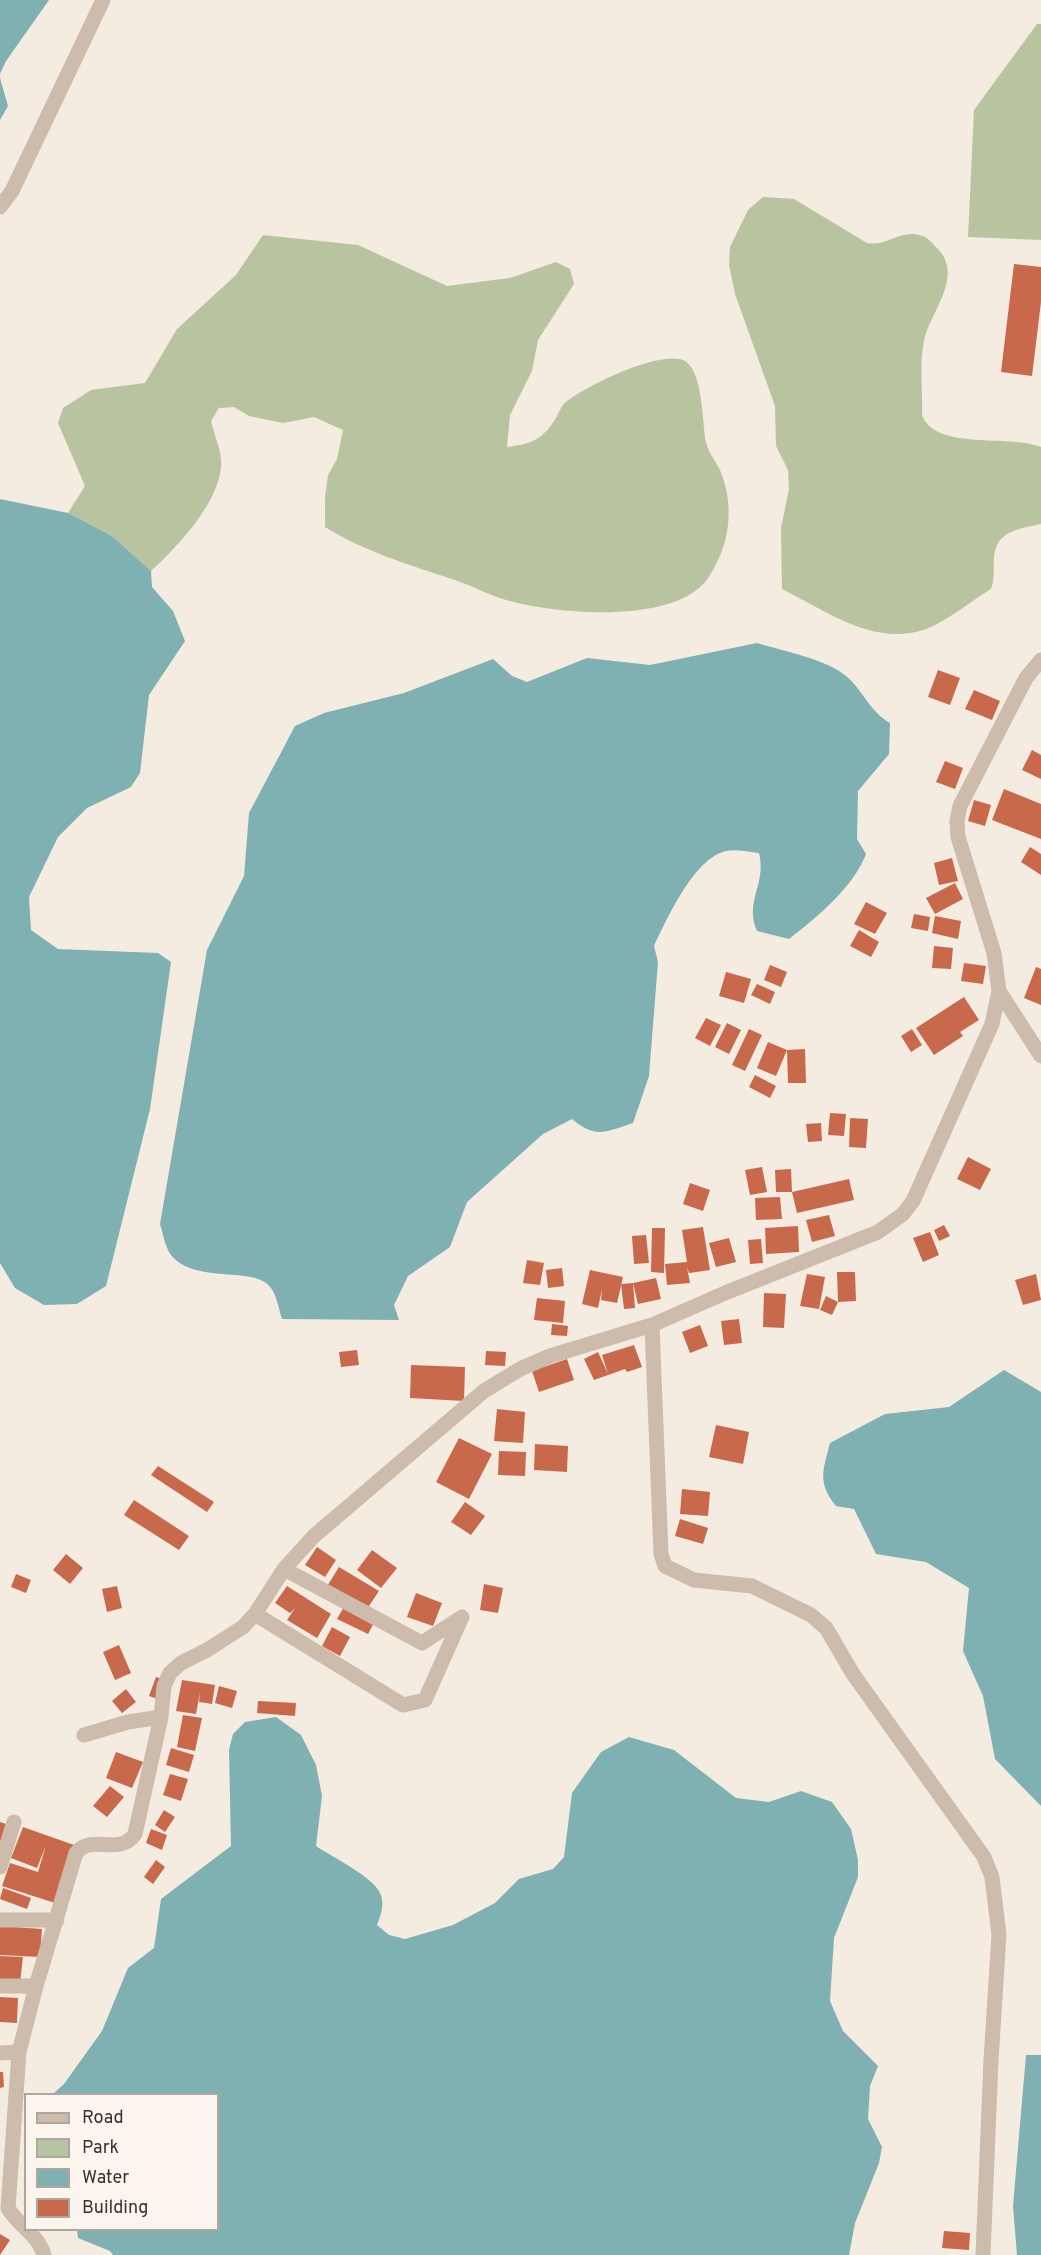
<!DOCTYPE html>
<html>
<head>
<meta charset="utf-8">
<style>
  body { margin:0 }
  #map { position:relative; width:1041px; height:2255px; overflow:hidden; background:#f4ebe1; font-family:Overpass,sans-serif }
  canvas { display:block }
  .legend { position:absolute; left:24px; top:2093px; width:195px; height:138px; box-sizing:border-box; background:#fbf5ee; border:2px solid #aea6a0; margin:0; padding:8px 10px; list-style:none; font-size:18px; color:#3b302b }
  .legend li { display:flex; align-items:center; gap:12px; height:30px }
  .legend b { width:30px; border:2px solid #aea6a0 }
</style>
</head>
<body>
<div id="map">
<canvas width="1041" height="2255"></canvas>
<ul class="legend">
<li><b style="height:8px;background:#cdbbac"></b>Road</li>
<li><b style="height:16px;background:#b8c4a0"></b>Park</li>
<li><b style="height:16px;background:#7fb0b2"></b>Water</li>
<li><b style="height:16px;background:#c8694b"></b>Building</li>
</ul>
</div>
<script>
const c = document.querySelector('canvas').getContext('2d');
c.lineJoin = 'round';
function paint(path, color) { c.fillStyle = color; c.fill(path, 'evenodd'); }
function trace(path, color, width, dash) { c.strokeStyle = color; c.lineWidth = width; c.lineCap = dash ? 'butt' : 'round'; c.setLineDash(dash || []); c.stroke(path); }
paint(new Path2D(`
  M1037 24H1041V240L968 237 974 110Z
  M763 197 794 199 867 243C886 247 900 230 919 235 927 236 932 243 937 248 965 276 930 312 924 341 919 364 923 392 922 415 935 451 1009 434 1041 447V524C1023 528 1000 530 995 551 992 564 996 576 991 589 973 600 950 618 933 626 880 651 828 612 782 589L781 528 789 489 788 470 776 446 775 406 735 294 729 265 730 247 748 210Z
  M263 235 358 245 447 286 510 278 556 262 570 269 574 284 538 340 532 371 510 415 507 447C532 444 544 439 557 416 560 410 562 405 567 401 590 384 652 354 680 359 704 364 702 424 706 442 708 453 716 461 720 470 729 492 731 514 726 537 723 550 716 567 708 578 676 625 557 614 510 601 490 596 473 586 455 580 410 565 365 552 325 527V497L328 475 337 459 343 430 314 417 283 423 249 416 234 407 219 408 211 421C214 435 223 454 221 467 218 504 177 547 151 571L112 536 68 513 85 486 58 423 63 408 91 390 145 383 177 329 236 275Z`), '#b8c4a0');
paint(new Path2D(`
  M0 0H49L6 61 0 74Z
  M0 78 8 106 0 120Z
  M0 499 68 513 112 536 151 571 152 587 173 611 185 641 149 695 140 773 131 787 87 808 58 837 29 897 31 930 58 949 158 953 171 962 150 1109 106 1286 77 1304 44 1305 15 1288 0 1263Z
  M757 643C783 651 826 659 846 676 863 690 869 711 890 723L889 754 858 791 857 839 866 854C853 888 817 917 789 939L757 931C744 901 767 884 759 853 749 852 736 849 726 851 694 858 667 919 654 946L658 962 649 1076 633 1123C605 1132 596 1139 572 1119L543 1134 467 1202 450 1247 408 1276 394 1305 399 1320 282 1319C279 1310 277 1296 271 1288 256 1265 195 1285 171 1255 165 1247 163 1233 160 1224L207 950 244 876 249 813 295 726 324 713 404 693 493 659 512 676 527 682 587 658 650 665Z
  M1004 1370 1041 1392V1806L995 1759 983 1696 963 1651 969 1588 926 1562 876 1554 854 1509 836 1506C817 1482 823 1471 830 1443L885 1414 949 1407Z
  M276 1717 301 1735 316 1765 322 1796 316 1846C332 1857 372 1876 380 1893 385 1904 381 1915 377 1925L389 1935 405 1939 453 1925 495 1903 519 1879 553 1869 564 1857 572 1793 601 1752 629 1737 674 1750 736 1798 769 1802 801 1791 832 1802 851 1829 858 1860V1877L834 1938 830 2001 843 2031 878 2066 870 2086 868 2119 882 2147 879 2163 855 2223 849 2255H113L110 2251 78 2238 77 2230H218V2094H53L64 2084 102 2031 128 1968 154 1948 161 1899 231 1846 229 1750 233 1734 245 1722Z
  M1026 2055H1041V2255H1017L1013 2206Z`), '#7fb0b2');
paint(new Path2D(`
  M1014 264 1041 267V302L1032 376 1001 372Z
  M938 670 960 678 950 705 928 697Z
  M974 690 1000 701 992 720 965 709Z
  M1032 750 1041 755V779L1022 770Z
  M945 761 963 768 955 789 936 782Z
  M1004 789 1041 804V839L992 820Z
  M974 800 991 805 985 826 968 821Z
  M1030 847 1041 854V875L1021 862Z
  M952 858 958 881 939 885 934 863Z
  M955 883 963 899 935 914 926 898Z
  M866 902 887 913 875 934 854 924Z
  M914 914 930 917 928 931 911 928Z
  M935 916 961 921 958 939 932 933Z
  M859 930 879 942 871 957 850 946Z
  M934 946 953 948 951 969 932 968Z
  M964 963 986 966 983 984 961 981Z
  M770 965 787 972 781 987 764 980Z
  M1036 967 1041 969V1005L1024 998Z
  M726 972 751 979 744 1003 719 996Z
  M757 984 775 992 770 1004 751 995Z
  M964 997 979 1020 960 1032 963 1036 934 1055 916 1028Z
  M706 1018 721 1025 710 1046 695 1038Z
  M727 1023 741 1030 729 1054 715 1047Z
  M749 1029 762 1035 745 1071 732 1065Z
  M912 1029 922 1045 911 1052 901 1036Z
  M768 1042 787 1050 776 1076 757 1068Z
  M805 1049 806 1083H788L787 1050Z
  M755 1075 776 1086 770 1098 749 1087Z
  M830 1113 846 1114 844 1136 828 1135Z
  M850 1118 868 1119 866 1148 849 1147Z
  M821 1123 822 1141 808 1142 806 1124Z
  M968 1157 991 1169 980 1190 957 1179Z
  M762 1167 767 1192 750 1195 745 1170Z
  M791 1169 792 1192H776L775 1170Z
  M849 1179 854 1200 797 1213 792 1192Z
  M690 1183 710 1190 703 1211 683 1204Z
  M780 1197 782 1219 756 1220 755 1198Z
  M829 1215 835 1236 812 1242 806 1220Z
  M944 1225 950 1236 939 1241 934 1230Z
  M798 1226 799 1252 766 1254 765 1228Z
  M703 1227 710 1270 689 1273 687 1267 690 1283 667 1285 665 1264 687 1262 682 1230Z
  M652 1228H665L664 1273 651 1272Z
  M930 1232 939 1255 923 1262 913 1238Z
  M646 1235 649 1263 634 1264 632 1236Z
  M729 1238 736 1262 716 1267 709 1243Z
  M761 1239 763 1263 750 1264 748 1240Z
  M527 1260 544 1263 540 1285 523 1283Z
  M562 1268 564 1286 548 1288 546 1270Z
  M590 1270 623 1277 617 1303 601 1300 602 1289 598 1308 582 1304Z
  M837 1272H855L856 1301 838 1302Z
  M807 1274 825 1277 819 1309 800 1306Z
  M1036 1274 1041 1300 1023 1305 1015 1280Z
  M656 1278 661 1299 638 1304 633 1283Z
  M633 1283 635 1308 624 1309 621 1284Z
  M764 1293 786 1294 784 1328 763 1327Z
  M826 1296 838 1302 832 1315 820 1310Z
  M537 1298 565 1301 563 1323 534 1320Z
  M739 1319 742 1343 724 1345 721 1321Z
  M552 1324 568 1326 567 1336 551 1335Z
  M700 1325 708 1346 690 1353 682 1332Z
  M634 1345 642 1367 627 1372 625 1369 594 1380 584 1359 598 1352 608 1374 602 1355Z
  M357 1350 359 1365 341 1367 339 1352Z
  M486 1351 506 1352 505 1366 485 1365Z
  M567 1359 574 1380 539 1392 532 1371Z
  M411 1365 465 1367 464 1401 410 1398Z
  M497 1409 525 1412 523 1443 494 1441Z
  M716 1425 749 1432 743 1464 709 1457Z
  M459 1438 492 1454 469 1499 436 1482Z
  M535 1444 568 1446 567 1472 534 1470Z
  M499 1451 526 1452 525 1476 498 1475Z
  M158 1466 214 1502 207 1512 151 1475Z
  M682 1489 710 1492 708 1516 680 1514Z
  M134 1500 189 1536 179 1550 124 1515Z
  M465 1502 485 1516 471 1535 451 1522Z
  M680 1519 708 1528 703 1544 675 1536Z
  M317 1547 336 1560 325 1577 305 1565Z
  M372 1550 397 1568 381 1588 357 1570Z
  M66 1554 83 1568 70 1584 53 1570Z
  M339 1567 379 1591 365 1612 326 1588Z
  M16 1574 31 1580 26 1593 11 1587Z
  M484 1584 503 1588 498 1613 480 1610Z
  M117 1586 122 1608 107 1612 102 1589Z
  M287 1586 331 1614 317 1638 287 1620 295 1608 290 1613 275 1603Z
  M416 1593 442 1603 433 1626 407 1617Z
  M345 1605 376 1619 368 1634 337 1619Z
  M332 1627 350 1637 340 1656 322 1646Z
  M119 1645 131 1673 115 1680 103 1652Z
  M156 1677 165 1680 158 1699 149 1696Z
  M182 1680 215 1685 212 1704 199 1702 200 1692 196 1714 176 1711Z
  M219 1686 237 1691 232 1708 215 1703Z
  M126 1689 136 1702 122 1713 112 1701Z
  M258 1701 296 1703 295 1716 257 1713Z
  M183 1715 202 1718 195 1751 177 1747Z
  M171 1748 194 1755 189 1772 166 1765Z
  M116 1752 143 1762 132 1788 106 1778Z
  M170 1774 188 1779 181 1801 163 1795Z
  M110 1786 124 1797 107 1817 93 1806Z
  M164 1810 175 1817 165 1832 155 1825Z
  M0 1822 6 1824 0 1843Z
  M23 1827 74 1845 55 1903 2 1886 10 1863 38 1872 46 1845 37 1868 11 1858Z
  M151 1829 167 1835 162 1850 146 1843Z
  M156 1860 165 1867 153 1884 144 1877Z
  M3 1888 31 1898 27 1909 0 1899Z
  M0 1926 42 1929 40 1957 0 1955Z
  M0 1956 23 1957 20 1983 0 1982Z
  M0 1997 18 1998 17 2023 0 2022Z
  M0 2072H3L4 2087 0 2088Z
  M944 2231 970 2233 969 2250 942 2248Z
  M0 2234 10 2240 0 2255Z`), '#c8694b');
trace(new Path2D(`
  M0 207 12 191 103 0
  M999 991 1041 1056
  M652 1325 661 1554 665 1566 694 1580 752 1586 811 1615 826 1628 853 1674 984 1857 992 1877 999 1935 991 2060 983 2255
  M284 1569 422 1643 462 1617
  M255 1614 403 1705 425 1700 462 1617
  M84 1735 128 1722 161 1717
  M0 1867 14 1822
  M0 1920H57
  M0 1986H36
  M0 2053 19 2052
  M44 2255C39 2235 18 2226 8 2208L19 2052 36 1986 76 1853C92 1833 119 1857 135 1834L161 1717 164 1686 170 1673 181 1663 207 1650 243 1627 255 1614 284 1569 314 1536 484 1391 520 1369 550 1356 652 1325 725 1293 878 1232 903 1214 913 1201 992 1024 999 991 994 953 958 837 957 821 960 806 1026 678 1041 660`), '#cdbbac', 15);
</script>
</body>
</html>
